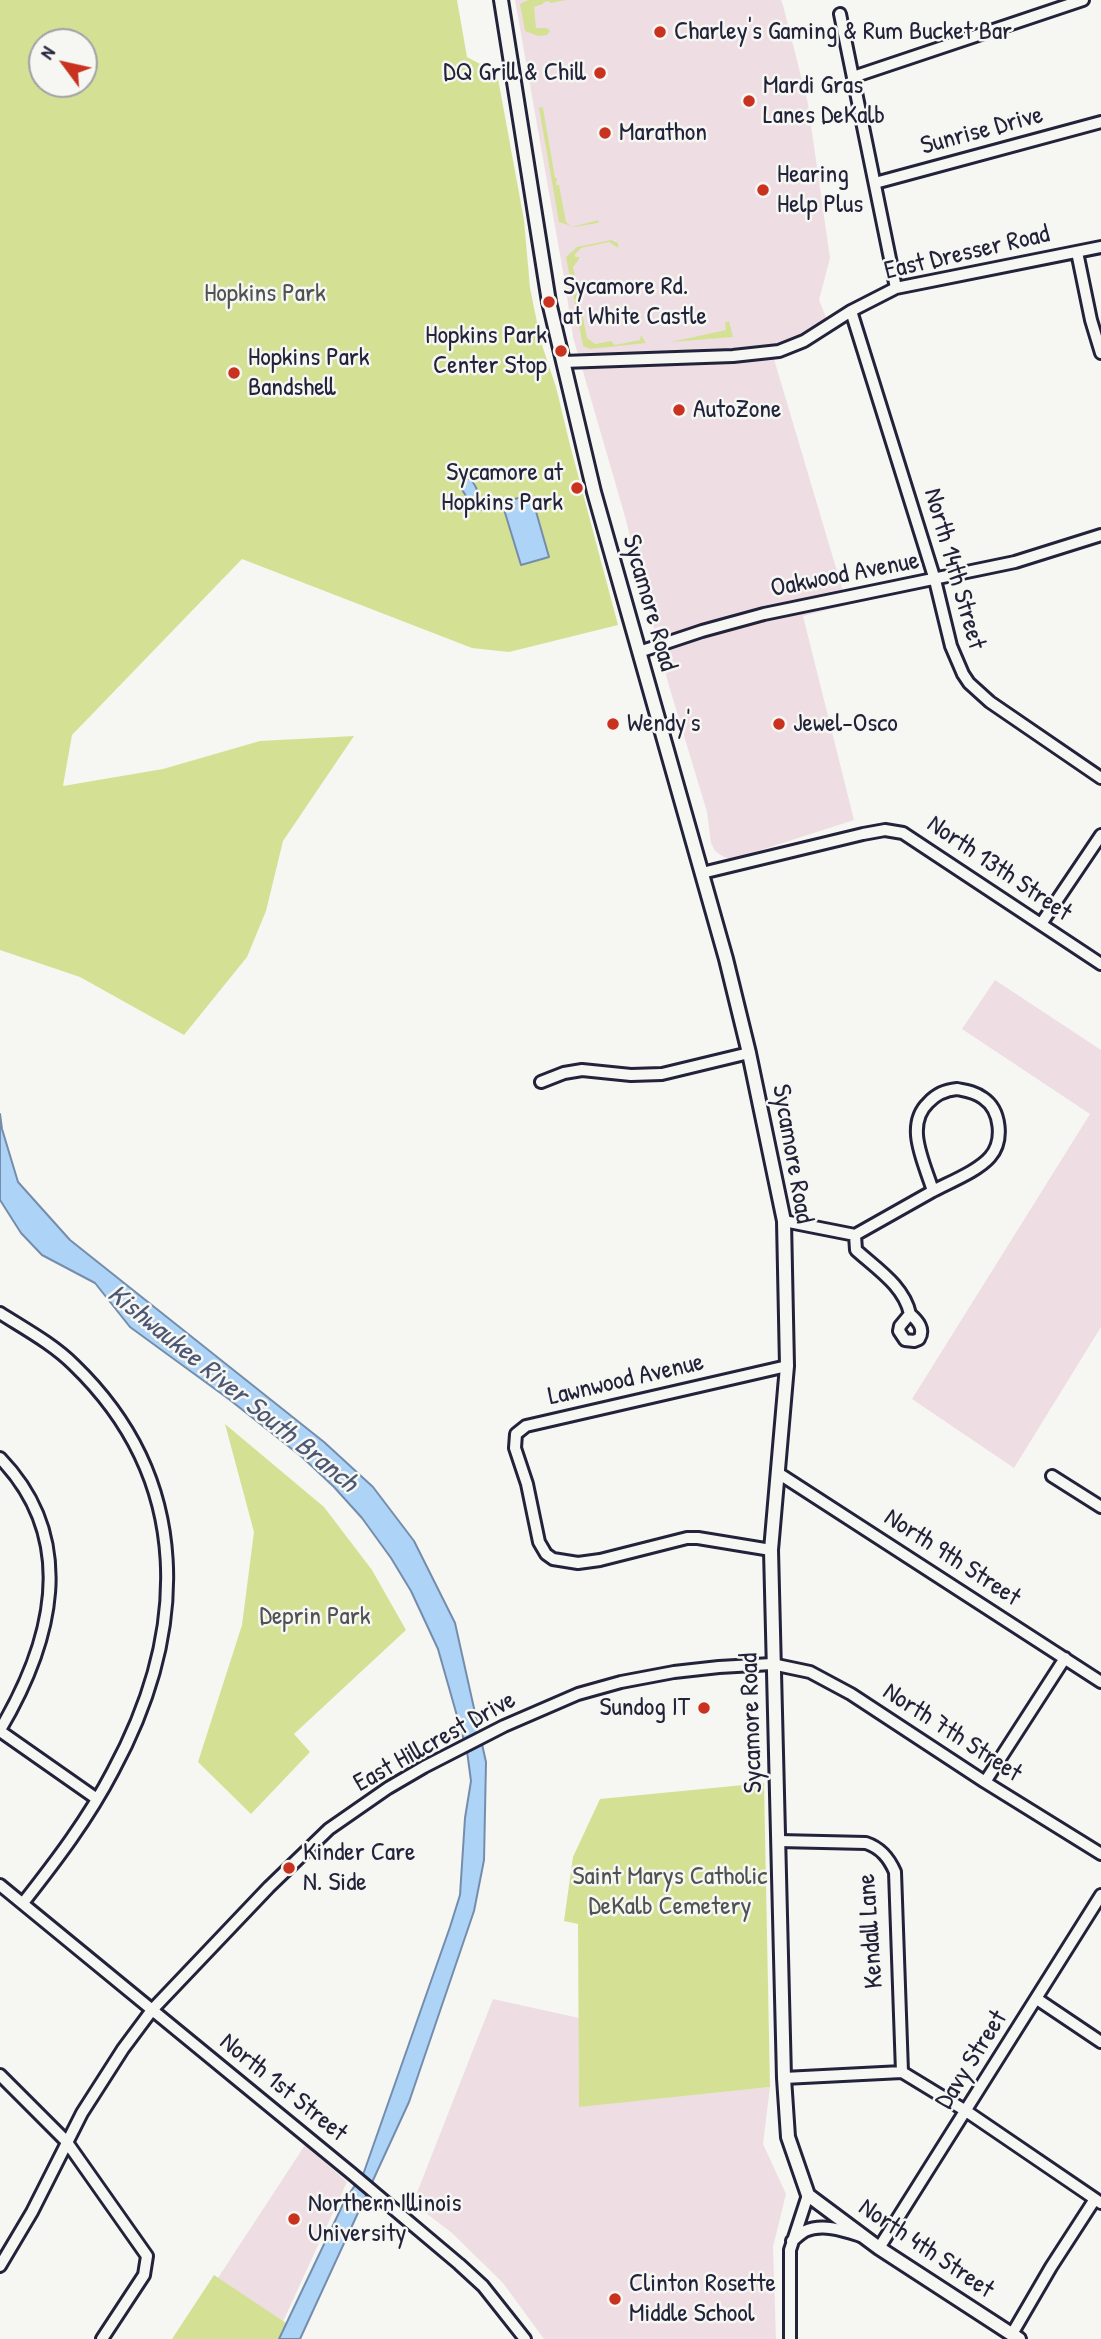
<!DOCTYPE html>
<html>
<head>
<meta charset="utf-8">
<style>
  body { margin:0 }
  #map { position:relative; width:1101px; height:2339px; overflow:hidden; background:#f6f6f2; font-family:"Patrick Hand",sans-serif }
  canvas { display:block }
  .north { position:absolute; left:28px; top:28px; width:70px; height:70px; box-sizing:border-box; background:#f6f6f2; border:2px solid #a1a1a9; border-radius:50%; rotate:303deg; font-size:19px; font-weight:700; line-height:28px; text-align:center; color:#22223b }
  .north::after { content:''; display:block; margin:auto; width:24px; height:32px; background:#c8321e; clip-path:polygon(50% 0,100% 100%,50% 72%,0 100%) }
</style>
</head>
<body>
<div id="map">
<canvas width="1101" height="2339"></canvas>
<div class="north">N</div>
</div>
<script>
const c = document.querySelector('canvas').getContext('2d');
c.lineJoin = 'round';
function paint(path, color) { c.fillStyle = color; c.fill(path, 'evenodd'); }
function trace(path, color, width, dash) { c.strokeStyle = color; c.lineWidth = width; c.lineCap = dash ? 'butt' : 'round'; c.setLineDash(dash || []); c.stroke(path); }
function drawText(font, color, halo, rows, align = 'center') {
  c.font = font + ' "Patrick Hand",sans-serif'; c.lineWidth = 5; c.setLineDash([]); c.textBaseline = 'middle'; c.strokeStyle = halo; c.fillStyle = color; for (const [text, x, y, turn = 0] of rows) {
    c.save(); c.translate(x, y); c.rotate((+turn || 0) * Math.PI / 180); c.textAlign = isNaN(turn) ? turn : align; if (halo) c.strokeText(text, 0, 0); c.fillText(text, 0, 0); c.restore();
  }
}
paint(new Path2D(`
  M515 0H781L783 5 808 104 830 258 819 300 831 330 804 348 788 356 774 359 847 605 803 616 854 820 733 859 724 857 715 851 711 843 707 812 669 686 624 513 573 337 565 283Z
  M995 980 1101 1050V1327L1014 1468 912 1399 1090 1114 962 1029Z
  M493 1999 579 2018 580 2106 770 2087 763 2144 786 2194 773 2247 776 2339H544L503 2283 452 2233 413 2203Z
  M305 2145 347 2182 275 2339H178Z`), '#eedee3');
paint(new Path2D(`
  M0 0H457L467 57 497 73 524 220 530 288 541 342 556 387 570 445 618 625 509 652 472 648 242 559 72 735 63 786 163 769 260 741 354 736 283 841 266 911 247 957 184 1035 80 977 0 950ZM42 42H84V84H42Z
  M528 0H567L550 3 549 1 544 2 543 4 534 7 536 28H547L550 31 547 35 538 36 525 31 520 4Z
  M541 107 543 108 555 178H557L556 185H559L566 222 572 227 599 220 598 223 574 227 559 222 539 108Z
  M611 240 618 243V248L609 242 581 248 575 254V257H579V259L573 267 587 338 595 344 611 341 615 345 640 340 641 335 646 343 590 349 583 346 566 257 577 247Z
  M729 321 733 337 671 342 726 330 725 323Z
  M225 1424 324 1507 372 1570 406 1630 294 1734 310 1752 251 1814 198 1762 242 1625 254 1532Z
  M764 1783 770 2087 579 2107 578 1924 564 1921 573 1857 600 1799Z
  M214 2275 286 2323 279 2339H172Z`), '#d4e194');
const water = new Path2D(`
  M464 479H471C475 487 478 487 477 497L484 503 481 510H468L465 503 466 496 461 488Z
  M531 494 549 557 521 565 502 503Z
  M0 1114 2 1129 18 1182 70 1240 324 1442 373 1487 414 1541 455 1623 486 1762 484 1860 474 1911 409 2102 300 2339H279L345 2200 364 2172 450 1927 460 1895 465 1818 471 1781 467 1751 438 1649 411 1591 391 1558 362 1518 334 1487 302 1457 230 1400 130 1327 95 1283 42 1255 21 1233 0 1200Z`);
paint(water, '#add4f7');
trace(water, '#758dac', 2);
const minor = new Path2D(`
  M840 14 896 288
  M853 77 1083 0
  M875 183 1101 122
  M1077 252 1091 320 1101 353
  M851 311 935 580 951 646 963 674 969 683 990 702 1101 778
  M563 362 733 356 779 351 804 341 851 311 896 288 1101 247
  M639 652 702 631 764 614 1015 562 1101 535
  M702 873 863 834 885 830 903 833 1101 964
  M1041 924 1101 835
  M541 1082 564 1073 582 1070 631 1075 662 1074 749 1053
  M957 1089C967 1091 975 1092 983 1098 1001 1110 1004 1141 990 1157 978 1171 950 1182 933 1191 925 1164 904 1126 928 1103 936 1094 946 1090 957 1089Z
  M784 1221 855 1235
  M855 1235 856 1250C877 1269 904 1286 910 1314
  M855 1235 933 1191
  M0 1313C25 1329 53 1344 74 1365 194 1481 188 1632 113 1771 88 1819 56 1861 23 1903
  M910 1314C918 1321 925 1329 919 1339L914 1341 905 1340 899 1331 900 1326Z
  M0 1458C79 1540 52 1642 0 1730
  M778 1473 1101 1682
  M1052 1476 1101 1507
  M771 1550 698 1538H687L600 1560 578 1563 553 1559 546 1554 539 1542 527 1484 515 1448 516 1434 526 1426 787 1366
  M0 1731 97 1799
  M985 1782 1065 1658
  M779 1841 866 1843C881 1848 889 1858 895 1872L902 2072
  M0 1885 351 2173 459 2264 483 2286 525 2339
  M1037 1999 1101 2042
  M0 2075 66 2141 147 2256 144 2275 102 2339
  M784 2078 902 2072 966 2111 1101 2203
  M792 2241C796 2238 801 2233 805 2231 823 2223 845 2231 861 2236
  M879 2248 1101 1895
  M0 2266 32 2212 82 2113 123 2049 152 2010 269 1887 329 1829 388 1788 424 1767 504 1726 578 1694 621 1682 674 1672 719 1667 772 1664 810 1672 851 1694 985 1782 1101 1854
  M1012 2334 1051 2267 1095 2199
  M790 2339V2250L808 2195`);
const major = new Path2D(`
  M501 0 549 302 594 492 726 959 749 1053 784 1221 787 1366 771 1550 784 2078 788 2137 808 2195 879 2248 1019 2339`);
trace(minor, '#22223b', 16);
trace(major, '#22223b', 18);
trace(minor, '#f6f6f2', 10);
trace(major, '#f6f6f2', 12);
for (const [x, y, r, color] of [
  [660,32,7,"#c8321e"],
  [600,73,7,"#c8321e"],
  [749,101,7,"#c8321e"],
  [605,133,7,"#c8321e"],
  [763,190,7,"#c8321e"],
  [549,302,7,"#c8321e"],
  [561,351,7,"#c8321e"],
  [234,373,7,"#c8321e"],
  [679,410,7,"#c8321e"],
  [577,488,7,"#c8321e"],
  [613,724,7,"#c8321e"],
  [779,724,7,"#c8321e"],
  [704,1708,7,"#c8321e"],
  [289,1868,7,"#c8321e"],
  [294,2219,7,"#c8321e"],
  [615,2299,7,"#c8321e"]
]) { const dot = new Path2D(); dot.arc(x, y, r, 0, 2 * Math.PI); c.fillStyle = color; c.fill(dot); trace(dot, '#f6f6f2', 2.5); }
drawText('26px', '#22223b', '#f6f6f2', [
  ["Charley's Gaming & Rum Bucket Bar",674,32],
  ["DQ Grill & Chill",586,73,"right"],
  ["Mardi Gras",763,86],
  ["Lanes DeKalb",763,116],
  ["Marathon",619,133],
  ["Hearing",777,175],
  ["Help Plus",777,205],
  ["Sycamore Rd.",563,287],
  ["at White Castle",563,317],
  ["Hopkins Park",547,336,"right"],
  ["Center Stop",547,366,"right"],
  ["Hopkins Park",248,358],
  ["Bandshell",248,388],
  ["AutoZone",693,410],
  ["Sycamore at",563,473,"right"],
  ["Hopkins Park",563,503,"right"],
  ["Wendy's",627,724],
  ["Jewel-Osco",793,724],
  ["Sundog IT",690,1708,"right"],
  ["Kinder Care",303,1853],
  ["N. Side",303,1883],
  ["Northern Illinois",308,2204],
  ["University",308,2234],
  ["Clinton Rosette",629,2284],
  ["Middle School",629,2314]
], 'left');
drawText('26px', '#22223b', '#f6f6f2', [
  ["Sunrise Drive",982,131,-15],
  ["East Dresser Road",967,253,-13],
  ["North 14th Street",954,569,74],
  ["Oakwood Avenue",845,575,-11],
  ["Sycamore Road",649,603,74],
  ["North 13th Street",999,869,34],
  ["Sycamore Road",792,1154,80],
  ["Lawnwood Avenue",626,1380,-13],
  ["North 9th Street",952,1558,33],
  ["Sycamore Road",752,1723,-92],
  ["North 7th Street",952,1733,33],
  ["East Hillcrest Drive",435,1742,-29],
  ["Kendall Lane",871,1931,-94],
  ["Davy Street",972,2060,-58],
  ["North 1st Street",283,2088,39],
  ["North 4th Street",926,2249,34]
]);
drawText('26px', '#4e5251', '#f6f6f2', [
  ["Hopkins Park",265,294],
  ["Deprin Park",315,1617],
  ["Saint Marys Catholic",670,1877],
  ["DeKalb Cemetery",670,1907]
]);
drawText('italic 28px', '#4c5773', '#f6f6f2', [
  ["Kishwaukee River South Branch",232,1389,39]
]);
</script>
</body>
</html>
